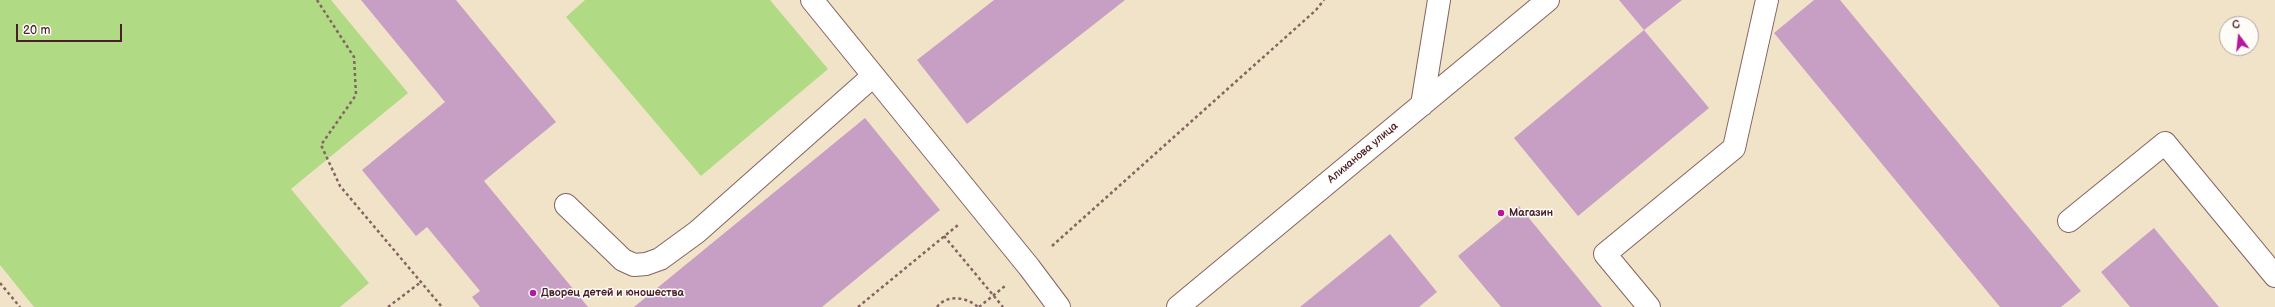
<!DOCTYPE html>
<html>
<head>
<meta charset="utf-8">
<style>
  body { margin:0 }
  #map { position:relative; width:2275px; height:307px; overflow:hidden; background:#f1e3c7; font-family:"Balsamiq Sans",sans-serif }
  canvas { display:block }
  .north { position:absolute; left:2219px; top:16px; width:40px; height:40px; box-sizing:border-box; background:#fdfcf7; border:1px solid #b5a4a5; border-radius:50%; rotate:345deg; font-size:11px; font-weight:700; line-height:16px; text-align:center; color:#4a1f2b }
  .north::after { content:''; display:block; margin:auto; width:14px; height:18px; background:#b5179e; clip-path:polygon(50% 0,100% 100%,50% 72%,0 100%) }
  .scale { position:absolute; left:16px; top:24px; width:106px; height:18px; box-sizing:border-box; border:2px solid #4a1f2b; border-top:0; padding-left:5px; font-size:12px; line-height:14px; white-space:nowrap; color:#4a1f2b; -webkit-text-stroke:3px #fdfcf7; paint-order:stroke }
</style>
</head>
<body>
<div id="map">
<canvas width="2275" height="307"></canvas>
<div class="north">С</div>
<div class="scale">20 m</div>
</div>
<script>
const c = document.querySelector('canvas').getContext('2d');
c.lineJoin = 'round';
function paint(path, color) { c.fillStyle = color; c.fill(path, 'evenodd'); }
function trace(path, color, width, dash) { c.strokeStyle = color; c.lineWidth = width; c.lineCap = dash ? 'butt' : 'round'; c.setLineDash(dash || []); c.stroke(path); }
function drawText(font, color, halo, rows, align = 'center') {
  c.font = font + ' "Balsamiq Sans",sans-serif'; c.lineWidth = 3; c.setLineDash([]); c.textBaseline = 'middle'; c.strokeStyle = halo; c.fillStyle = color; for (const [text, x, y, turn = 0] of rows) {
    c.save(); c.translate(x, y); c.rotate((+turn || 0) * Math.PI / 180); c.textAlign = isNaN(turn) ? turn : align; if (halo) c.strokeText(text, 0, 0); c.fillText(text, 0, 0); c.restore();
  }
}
paint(new Path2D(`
  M0 0H331L408 93 291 189 369 283 340 307H34L0 265Z
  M585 0H770L828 69 701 176 566 17Z`), '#b1da85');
paint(new Path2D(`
  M361 0H456L556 122 484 181 588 307H480L472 297 480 291 427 227 416 236 362 170 445 102Z
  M994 0H1125L967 124 917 60Z
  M1619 0H1682L1644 30Z
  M1814 0H1840L2081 291 2061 307H2000L1774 33Z
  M1644 30 1709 108 1578 216 1514 138Z
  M865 118 940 210 822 307H634Z
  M1519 206 1602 307H1501L1458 256Z
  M2154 228 2219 307H2130L2101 272Z
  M1390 234 1437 292 1419 307H1300Z`), '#c89fc4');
const minor = new Path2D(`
  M812 0 1029 267 1059 307
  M1422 105 1439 0
  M566 205 623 260 634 265 646 264 660 259 697 232 873 76
  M2069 221 2165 143 2275 276
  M1178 307 1548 0
  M1649 307 1605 254 1734 148 1767 0`);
trace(minor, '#846462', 24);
trace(new Path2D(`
  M317 0 354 57 356 95 321 145 340 186 442 307
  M944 236 1003 307
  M1052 246 1316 10 1324 0
  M0 283 20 307
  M388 307 421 282
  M858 307 958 225
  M937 307C947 294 967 297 978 307
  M979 307 1005 286`), '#846462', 2.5, [3, 3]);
trace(minor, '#fff', 22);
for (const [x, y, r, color] of [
  [1501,213,4,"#b5179e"],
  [533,293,4,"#b5179e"]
]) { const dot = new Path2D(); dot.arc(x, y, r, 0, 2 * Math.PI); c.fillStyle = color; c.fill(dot); trace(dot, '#fdfcf7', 1.5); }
drawText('11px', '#4a1f2b', '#fdfcf7', [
  ["Алиханова улица",1363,153,-40]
]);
drawText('bold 11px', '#4a1f2b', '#fdfcf7', [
  ["Магазин",1509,213],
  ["Дворец детей и юношества",541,293]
], 'left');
</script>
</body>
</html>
